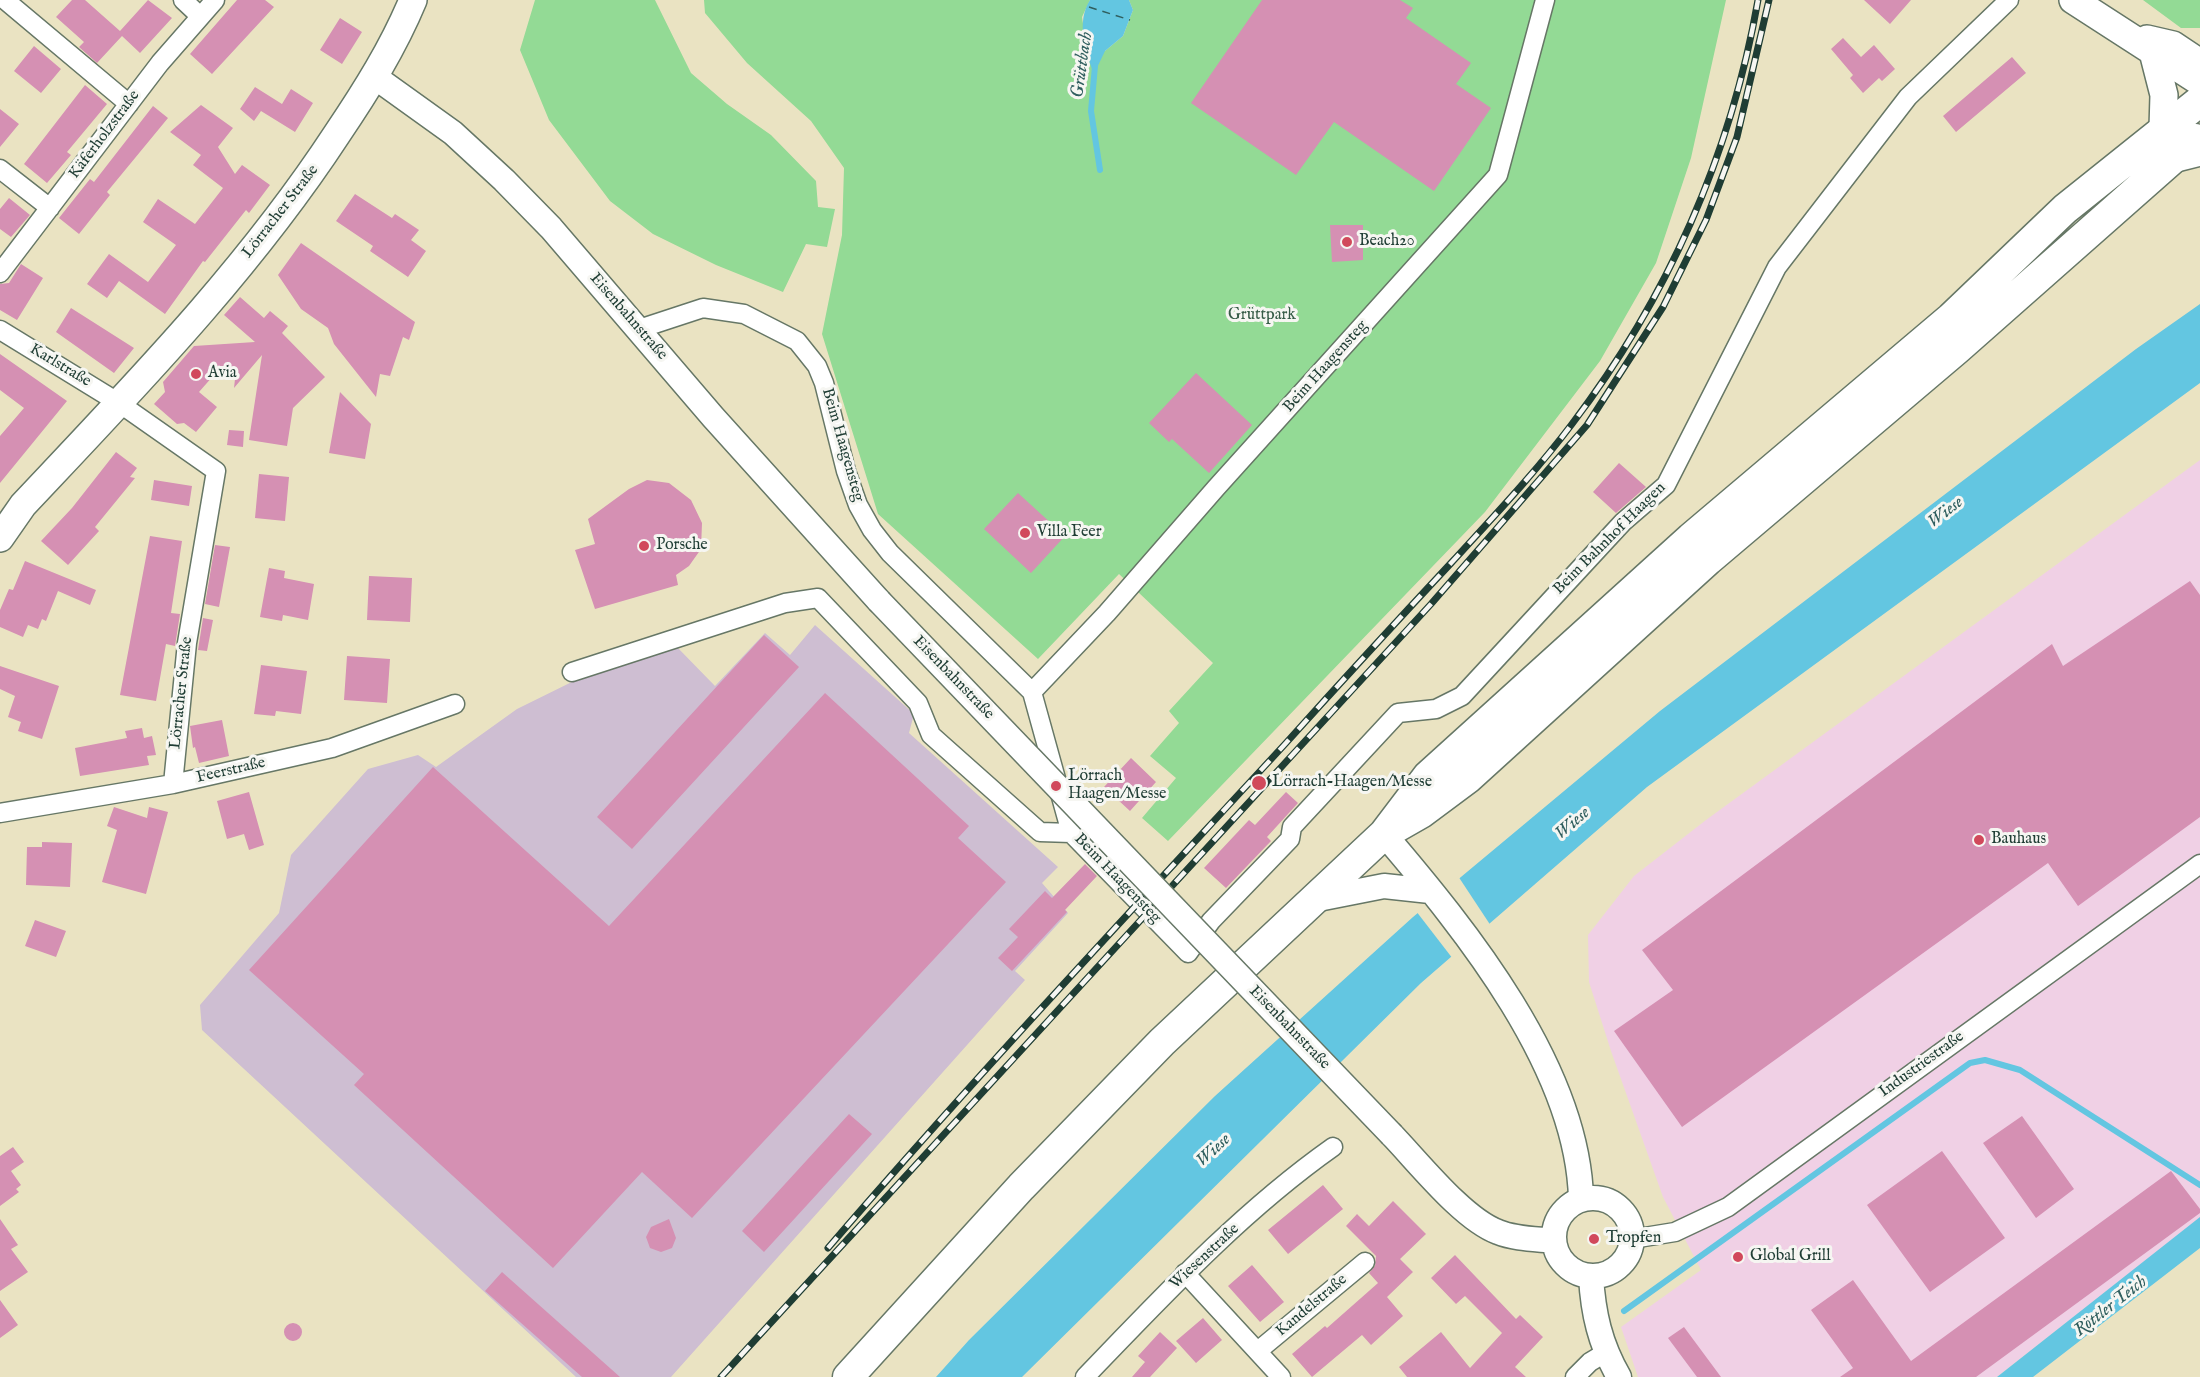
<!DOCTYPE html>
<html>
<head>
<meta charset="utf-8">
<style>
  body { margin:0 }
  canvas { display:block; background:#eae3c2 }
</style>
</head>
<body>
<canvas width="2200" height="1377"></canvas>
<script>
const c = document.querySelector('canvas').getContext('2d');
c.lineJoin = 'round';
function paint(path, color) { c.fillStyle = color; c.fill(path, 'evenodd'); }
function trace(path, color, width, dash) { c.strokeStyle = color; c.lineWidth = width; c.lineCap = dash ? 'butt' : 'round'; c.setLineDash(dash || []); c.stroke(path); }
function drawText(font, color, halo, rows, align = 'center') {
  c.font = font + ' "IM FELL English",serif'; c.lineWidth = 6; c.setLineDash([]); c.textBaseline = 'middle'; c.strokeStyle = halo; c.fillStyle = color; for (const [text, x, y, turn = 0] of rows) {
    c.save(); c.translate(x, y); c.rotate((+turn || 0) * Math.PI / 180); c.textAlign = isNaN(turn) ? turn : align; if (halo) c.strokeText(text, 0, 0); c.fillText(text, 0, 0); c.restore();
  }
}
paint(new Path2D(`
  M2200 460V1218L1997 1377H1638L1621 1327 1701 1270 1663 1197 1611 1051 1589 982 1588 935 1634 876 1706 820Z`), '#f0d0e5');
paint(new Path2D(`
  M815 625 914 714 909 733 1058 867 1042 883 1068 913 1015 971 1025 980 671 1377H576L202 1030 200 1005 279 913 291 855 368 769 418 755 436 767 517 709 588 674 676 646 715 686 765 633 790 655Z`), '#cebed2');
paint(new Path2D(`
  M535 0H655L691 73 727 104 771 135 816 181 818 207 835 209 827 247 806 244 783 292 716 265 653 234 610 201 549 120 520 50Z
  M704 0H1090L1082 17 1086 44 1105 51 1123 36 1133 10 1129 0H1726L1691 158 1656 263 1600 361 1485 512 1168 841 1142 818 1176 778 1150 756 1179 723 1169 711 1213 663 1119 574 1038 659 878 514 822 334 842 235 844 168 811 121 747 63 705 13Z
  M2143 0H2200V28H2181Z`), '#93da95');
paint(new Path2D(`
  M1090 0H1129L1133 10 1123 36 1105 51 1094 74C1085 51 1076 22 1090 0Z
  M2200 304V383L1647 787 1421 983 1022 1377H936L969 1340 1215 1096 1413 917 1660 711 2136 349Z
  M2200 1217V1248L2033 1377H1997Z`), '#63c6e1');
paint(new Path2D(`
  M1458 876 1491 926 1453 959 1416 911Z`), '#eae3c2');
trace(new Path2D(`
  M1095 66 1091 111 1100 170
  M1624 1311 1970 1063 1985 1060 2020 1070 2200 1185`), '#63c6e1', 6);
trace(new Path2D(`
  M1089 7 1130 20`), '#305f5f', 1.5, [8, 6]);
paint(new Path2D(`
  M72 0H85L120 31 148 0 172 18 140 53 122 36 97 63 79 47 84 42 56 17Z
  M237 0H265L274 7 212 74 190 54Z
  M1262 0H1400L1413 8 1406 18 1471 63 1456 84 1491 108 1434 191 1334 122 1296 175 1191 103Z
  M1864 0H1911L1890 24Z
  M340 18 362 32 342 64 320 50Z
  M1843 38 1861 57 1874 45 1895 69 1882 81 1879 78 1863 93 1850 78 1853 75 1831 49Z
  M34 46 61 69 41 93 14 71Z
  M2012 57 2026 73 1956 132 1943 116Z
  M85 85 107 104 67 152 71 155 47 183 24 164Z
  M255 87 282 104 291 89 313 103 295 132 261 111 254 121 240 109Z
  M201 105 233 128 218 147 235 174 242 165 270 185 249 213 246 210 205 262 203 261 165 314 119 281 107 298 87 284 109 254 148 282 176 245 143 222 158 199 195 224 223 188 193 165 201 155 170 132Z
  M153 106 168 118 107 192 110 195 79 234 59 218 90 179 94 182Z
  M0 109 19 124 0 147Z
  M355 194 392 218 395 214 419 230 411 240 426 251 408 277 370 251 373 246 336 221Z
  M9 198 30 215 11 237 0 229V209Z
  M1330 225H1363V260L1332 262Z
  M301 243 415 322 409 340 403 337 390 376 380 374 376 397 334 344 328 328 301 309 278 275Z
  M21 264 43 278 17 320 0 310V284L9 283Z
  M240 297 264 318 270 311 288 326 282 333 325 377 293 408 287 446 249 440 262 355 234 388 235 379 221 367 199 392 217 407 196 432 184 423 177 424 154 404 165 392 163 382 194 346 255 342 224 315Z
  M71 308 134 348 114 373 56 332Z
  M0 354 67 401 0 483V436L24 408 0 390Z
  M1196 373 1252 425 1209 473 1172 439 1169 442 1149 423Z
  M340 392 371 424 365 459 329 453Z
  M229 430 244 431 243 447 227 445Z
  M116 452 137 468 130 477 135 478 95 527 99 531 68 565 41 541 72 508Z
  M1619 463 1646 487 1616 513 1593 492Z
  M259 474 289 477 285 521 255 518Z
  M154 480 192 486 189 506 151 500Z
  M647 480 669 483 691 500 702 523 701 549 689 566 676 575 678 585 595 609 575 550 595 544 588 519 629 489Z
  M1018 493 1065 536 1031 573 984 529Z
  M150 536 182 541 171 613 180 614 175 646 166 644 156 701 120 695Z
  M215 545 230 547 219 607 205 604Z
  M25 561 96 590 90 605 58 591 46 621 42 619 38 629 28 625 23 637 0 627V610L9 589 13 590Z
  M269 568 285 571 284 578 314 584 308 620 283 615 282 621 260 617Z
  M369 576 412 578 410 622 367 620Z
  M2190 581 2200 595V817L2078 906 2048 863 1682 1127 1614 1031 1673 990 1642 950 2052 644 2063 666Z
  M203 618 213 620 207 651 198 650Z
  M764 635 799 667 632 849 597 817Z
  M347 656 390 659 387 703 344 700Z
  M261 665 307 671 301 714 276 711 275 716 254 714Z
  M0 666 59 686 42 739 18 731 21 722 8 717 15 696 0 689Z
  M825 693 969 826 958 838 1006 882 692 1218 642 1172 553 1268 354 1085 364 1074 249 970 433 767 609 926Z
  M222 720 229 756 199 763 195 747 193 748 190 726Z
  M142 728 144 738 152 736 156 755 147 756 149 765 80 776 75 748 127 738 125 731Z
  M1131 758 1156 782 1130 811 1104 787Z
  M249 792 264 845 249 850 244 834 227 839 217 801Z
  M1286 792 1298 803 1267 837 1271 841 1226 888 1204 868 1249 820 1255 825Z
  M114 807 147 818 149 807 168 812 146 894 102 882 117 830 107 826Z
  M42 842 72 843 70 887 26 885 27 847H42Z
  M1085 864 1097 876 1065 910 1067 912 1012 971 998 958 1018 937 1009 929 1045 891 1052 898Z
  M35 920 66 931 56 957 25 946Z
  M849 1114 872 1134 764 1252 742 1231Z
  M2022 1116 2074 1189 2036 1218 1983 1143Z
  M13 1147 24 1162 11 1171 21 1185 16 1189 19 1192 0 1206V1156Z
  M1942 1151 2005 1238 1930 1292 1867 1205Z
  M2171 1171 2200 1209V1213L1976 1377H1840L1853 1368 1811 1310 1853 1280 1911 1361Z
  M1323 1185 1343 1209 1288 1254 1268 1230Z
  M1393 1201 1426 1234 1400 1259 1413 1272 1387 1297 1403 1316 1371 1345 1362 1335 1312 1377 1292 1354 1325 1326 1327 1328 1378 1283 1369 1273 1375 1266 1376 1256 1346 1226 1357 1214 1369 1226Z
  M0 1219 18 1245 11 1249 28 1272 0 1291Z
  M669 1219 676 1238 672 1248 661 1252 650 1248 646 1237 651 1227Z
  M1455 1255 1516 1319 1520 1315 1543 1337 1515 1367 1526 1377H1407L1399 1367 1441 1332 1470 1368 1502 1333 1465 1296 1456 1304 1431 1278Z
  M1252 1265 1284 1302 1260 1322 1228 1286Z
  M502 1272 620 1377H582L485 1291Z
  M0 1300 18 1325 0 1338Z
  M1203 1318 1222 1340 1196 1363 1176 1341Z
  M284 1332a9 9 0 1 1 18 0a9 9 0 1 1-18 0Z
  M1684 1327 1721 1377H1697L1668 1338Z
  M1160 1332 1177 1348 1150 1377H1132L1145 1362 1138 1356Z`), '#d590b3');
const minor = new Path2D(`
  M5 0 129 104
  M183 0 200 16
  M0 169 50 208
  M0 273 160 63 215 0
  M639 329 703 308 744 314 797 341 817 366 824 383 846 471 858 505 872 530 890 553 1032 692 1071 833 1188 953 1211 921 1290 839 1292 827 1398 713 1436 709 1462 696 1623 522 1666 485 1777 267 1908 97 2009 0
  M0 330 119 403 216 471 187 643 173 784
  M572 672 785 603 818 598 918 703 931 735 1040 832 1071 833
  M1032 692 1107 613 1216 488 1498 175 1545 0
  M0 813 173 784 332 748 455 704
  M1632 1239 1675 1232 1728 1207 2200 864
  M1185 1273 1281 1377
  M1259 1350 1365 1262
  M1085 1377C1163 1296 1241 1212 1333 1147
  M1575 1377 1590 1362 1605 1353`);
const tertiary = new Path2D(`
  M375 77 453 133 504 180 551 228 713 417 879 601
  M1384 834C1466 930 1578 1068 1581 1199
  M1313 900 1384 886 1430 891
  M1392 1135C1419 1163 1463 1219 1498 1232 1515 1239 1536 1239 1554 1241
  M1554 1237a39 39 0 1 1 78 0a39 39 0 1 1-78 0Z
  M1591 1276C1593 1313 1600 1344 1619 1377`);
const secondary = new Path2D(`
  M2073 0 2200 82
  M2147 39 2173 45 2200 63
  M2153 52 2164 95 2163 128
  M0 538 23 505C134 387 248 270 337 134 366 91 393 48 413 0`);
const primary = new Path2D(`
  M1393 829 1421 813 1468 778 1708 560 1957 349 2195 139
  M848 1377 1021 1187 1162 1042 1384 834 1428 776 1691 538 1951 318 2065 209 2200 101`);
const motorway = new Path2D(`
  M2176 155 2200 149`);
trace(minor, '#676', 21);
trace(tertiary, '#676', 27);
trace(secondary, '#676', 30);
trace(primary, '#676', 33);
trace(motorway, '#676', 36);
trace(minor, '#fff', 18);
trace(tertiary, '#fff', 24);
trace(secondary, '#fff', 27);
trace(primary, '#fff', 30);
trace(motorway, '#fff', 33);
const rail = new Path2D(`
  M828 1248C976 1076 1132 910 1286 743 1341 682 1396 622 1452 562 1493 517 1535 473 1572 424 1667 299 1731 155 1758 0
  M721 1377 1431 604 1587 425 1663 307 1706 220 1737 137 1769 0`);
trace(rail, '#1f3d34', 7);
trace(rail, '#f6f6f2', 4.5, [14]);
const tertiaryBridge = new Path2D(`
  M879 601 1392 1135`);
trace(tertiaryBridge, '#676', 27, []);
trace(tertiaryBridge, '#fff', 24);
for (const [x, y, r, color] of [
  [1347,242,6,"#d1495b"],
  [196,374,6,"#d1495b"],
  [1025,533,6,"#d1495b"],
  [644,546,6,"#d1495b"],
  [1259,783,8,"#d1495b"],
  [1056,786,6,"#d1495b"],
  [1979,840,6,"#d1495b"],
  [1594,1239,6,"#d1495b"],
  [1738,1257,6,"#d1495b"]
]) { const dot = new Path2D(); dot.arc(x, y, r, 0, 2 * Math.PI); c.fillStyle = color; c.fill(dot); trace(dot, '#f6f6f2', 2); }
drawText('16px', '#1f3d34', '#f6f6f2', [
  ["Käferholzstraße",105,135,-53],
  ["Lörracher Straße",281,212,-52],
  ["Eisenbahnstraße",628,317,49],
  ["Karlstraße",60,366,31],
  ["Beim Haagensteg",1326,367,-48],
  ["Beim Haagensteg",842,445,74],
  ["Beim Bahnhof Haagen",1610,539,-45],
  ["Eisenbahnstraße",953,678,46],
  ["Lörracher Straße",182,693,-84],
  ["Feerstraße",231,771,-13],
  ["Beim Haagensteg",1117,879,46],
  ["Eisenbahnstraße",1289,1028,46],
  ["Industriestraße",1922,1065,-36],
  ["Wiesenstraße",1205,1257,-43],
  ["Kandelstraße",1312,1306,-40]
]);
drawText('16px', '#1f3d34', '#f6f6f2', [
  ["Beach20",1359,242],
  ["Avia",208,374],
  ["Villa Feer",1037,533],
  ["Porsche",656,546],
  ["Lörrach",1068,777],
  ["Haagen/Messe",1068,795],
  ["Lörrach-Haagen/Messe",1272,783],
  ["Bauhaus",1991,840],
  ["Tropfen",1606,1239],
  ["Global Grill",1750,1257]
], 'left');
drawText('16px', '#365c47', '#f6f6f2', [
  ["Grüttpark",1262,316]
]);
drawText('italic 18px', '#305f5f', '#f6f6f2', [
  ["Grüttbach",1083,65,-82],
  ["Wiese",1946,513,-38],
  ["Wiese",1573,824,-41],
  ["Wiese",1214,1151,-43],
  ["Röttler Teich",2111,1307,-38]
]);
</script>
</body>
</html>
